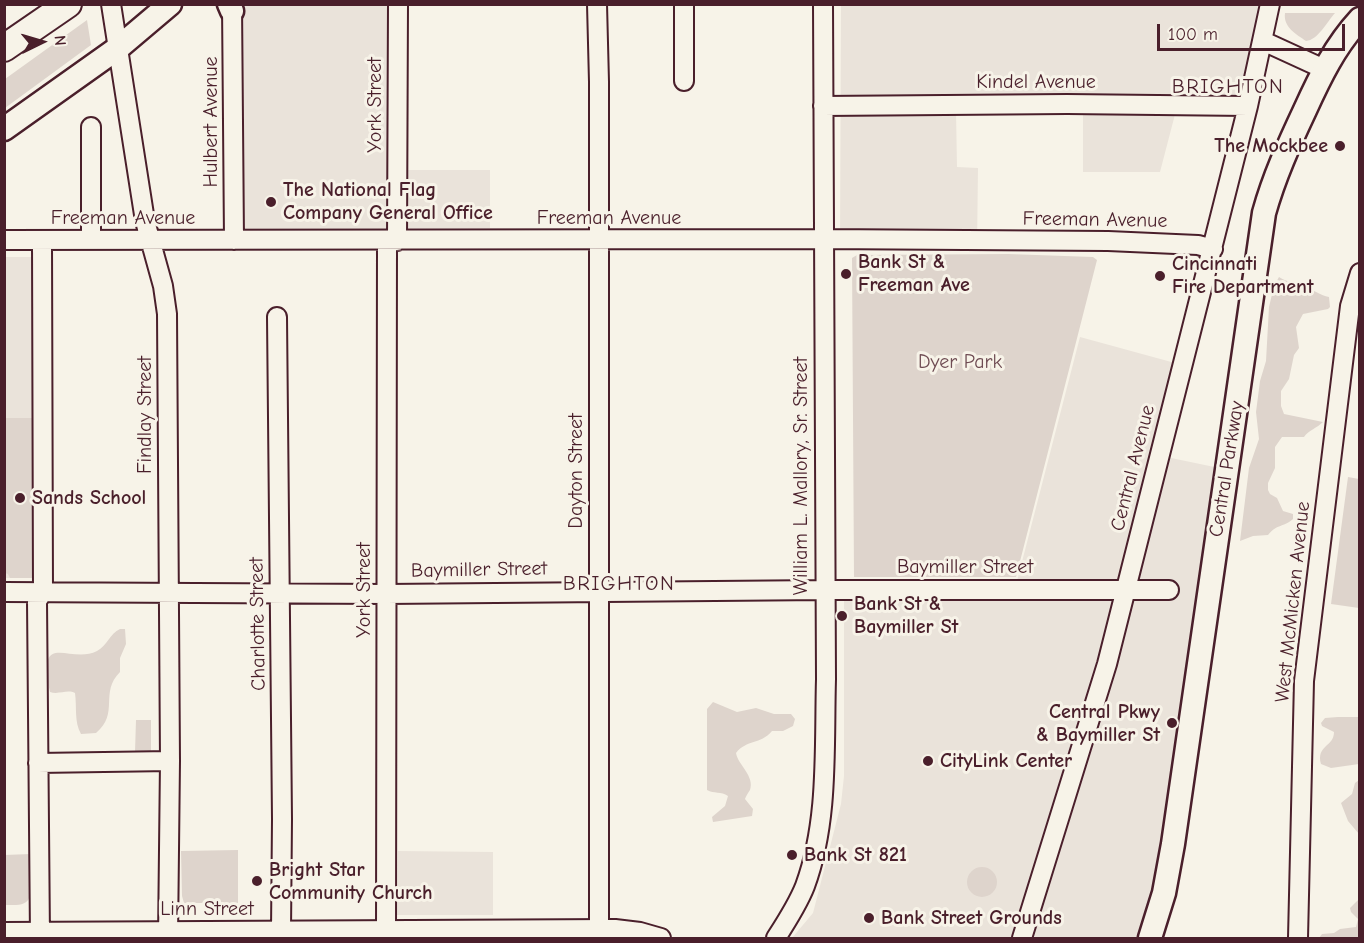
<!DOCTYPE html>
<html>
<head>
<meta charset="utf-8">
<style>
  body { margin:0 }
  #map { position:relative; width:1364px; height:943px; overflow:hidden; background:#f7f3e8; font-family:"Comic Neue",sans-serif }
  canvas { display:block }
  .frame { position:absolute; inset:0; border:6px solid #4a1f2b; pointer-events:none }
  .north { position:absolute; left:12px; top:12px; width:60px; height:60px; -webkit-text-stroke:4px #f7f3e8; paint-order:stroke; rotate:85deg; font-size:16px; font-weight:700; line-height:24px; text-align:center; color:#4a1f2b }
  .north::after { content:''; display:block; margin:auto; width:21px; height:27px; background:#4a1f2b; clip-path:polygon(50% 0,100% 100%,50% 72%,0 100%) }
  .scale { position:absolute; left:1157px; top:24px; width:188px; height:27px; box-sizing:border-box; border:3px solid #4a1f2b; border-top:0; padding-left:8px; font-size:18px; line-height:21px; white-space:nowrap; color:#4a1f2b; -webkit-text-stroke:4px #f7f3e8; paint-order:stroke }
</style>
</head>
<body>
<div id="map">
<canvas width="1364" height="943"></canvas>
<div class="frame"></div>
<div class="north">N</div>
<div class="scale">100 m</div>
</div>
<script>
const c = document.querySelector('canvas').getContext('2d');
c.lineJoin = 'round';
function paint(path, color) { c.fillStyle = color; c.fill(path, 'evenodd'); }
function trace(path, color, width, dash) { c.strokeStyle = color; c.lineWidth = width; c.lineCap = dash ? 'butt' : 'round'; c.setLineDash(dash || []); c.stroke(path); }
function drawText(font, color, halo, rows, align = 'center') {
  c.font = font + ' "Comic Neue",sans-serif'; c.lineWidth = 6; c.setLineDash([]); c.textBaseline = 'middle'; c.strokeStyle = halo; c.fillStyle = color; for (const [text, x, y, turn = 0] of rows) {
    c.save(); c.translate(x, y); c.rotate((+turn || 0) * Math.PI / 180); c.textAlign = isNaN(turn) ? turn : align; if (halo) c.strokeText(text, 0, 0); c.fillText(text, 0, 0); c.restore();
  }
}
paint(new Path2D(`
  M242 5H392L391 231 243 230Z
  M841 5H1261L1243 98 1179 99 1160 172H1083V110L956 111 957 167 978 168 977 247H840Z
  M405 170H490V228H405Z
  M4 257H35V578H5Z
  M1080 337 1175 363 1152 454 1224 469 1174 804 1145 938H792L813 913 841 804 844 776V585H1016Z
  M398 851 493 852V915H397Z`), '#eae3da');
paint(new Path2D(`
  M1285 13H1335C1327 22 1318 40 1306 41 1296 34 1283 27 1285 13Z
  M87 20 91 45 5 108V79Z
  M1008 254 1093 257 1097 260 1016 577H854L852 258 857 255Z
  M1279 277C1288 283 1297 282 1307 287 1315 291 1320 295 1329 297L1330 307 1328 309 1303 314 1296 327 1299 348 1294 355 1289 379 1281 391V406L1284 414 1323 422C1317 428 1309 430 1304 437H1282L1275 447V468L1268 483V490L1270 494 1277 498 1283 511 1293 514V519C1283 528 1278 523 1268 535L1253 536 1240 541 1249 468 1259 439 1256 412 1260 381 1266 361 1269 307 1274 286Z
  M4 418H36L35 578H10L8 574 5 573Z
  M1348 477 1359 479V608L1331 604Z
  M120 629H125L126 644 120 658V672C99 693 120 713 96 733L81 734C74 722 77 707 75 693 67 689 59 695 50 692 36 628 70 665 97 651 107 646 110 633 120 629Z
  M713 702 737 712 756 708 774 714H791L795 719 793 726 783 731H772C760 745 747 739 736 753 738 765 755 776 750 790 748 793 746 796 745 799L753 809 752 816 713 822 712 817 725 806 728 796C721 791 714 794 707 790V709Z
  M1338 717H1359V764L1331 768 1321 764C1316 745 1334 747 1334 732L1322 726 1321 723 1325 718Z
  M136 720H151V751L135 752Z
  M1359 780V834L1348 821 1341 803 1352 794 1355 783Z
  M238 850V903H184L182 896 181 851Z
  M31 854V894C27 907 17 905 5 905L4 855Z
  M967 882a15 15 0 1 1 30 0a15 15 0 1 1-30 0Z
  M1359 899V938H1319L1322 934 1334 933 1340 929 1356 927 1358 919 1351 912 1350 908Z`), '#ded4cc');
const minor = new Path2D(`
  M111 4 145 221 163 286 167 314 170 761 168 938
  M232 4 234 240
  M597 4 599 82V938
  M684 4V81
  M1263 41 1324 69
  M823 106 1067 104 1248 106
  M4 240 823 239 1108 241 1198 245 1213 249
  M91 240V127
  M397 241 398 4
  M277 317 282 819 281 931
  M4 592 386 594 824 590H1169
  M38 763 170 761
  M4 932 615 929 640 932 661 938
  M40 938 37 601 43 592 42 241
  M386 938 387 241
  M776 938C787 921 798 904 805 886 829 821 824 747 826 679L823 4
  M1022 938 1107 664 1248 106 1270 4
  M1298 938 1304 681 1350 306 1360 273`);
const major = new Path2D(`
  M229 4 232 11
  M4 129 118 48 170 4
  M1150 938 1164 893 1173 844 1264 213C1274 177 1289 144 1305 110 1320 77 1335 46 1360 19`);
const highway = new Path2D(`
  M4 48 68 4`);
trace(minor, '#4a1f2b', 22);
trace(major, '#4a1f2b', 27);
trace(highway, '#4a1f2b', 30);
trace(minor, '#f7f3e8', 18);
trace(major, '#f7f3e8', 22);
trace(highway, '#f7f3e8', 26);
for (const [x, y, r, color] of [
  [1340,146,6,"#4a1f2b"],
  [271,202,6,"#4a1f2b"],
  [846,274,6,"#4a1f2b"],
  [1160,276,6,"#4a1f2b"],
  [20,498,6,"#4a1f2b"],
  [842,616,6,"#4a1f2b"],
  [1172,723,6,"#4a1f2b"],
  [928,761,6,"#4a1f2b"],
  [792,855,6,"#4a1f2b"],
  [257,881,6,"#4a1f2b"],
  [869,918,6,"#4a1f2b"]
]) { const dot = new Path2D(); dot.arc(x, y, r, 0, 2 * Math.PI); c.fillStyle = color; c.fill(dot); trace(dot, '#f7f3e8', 2); }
drawText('20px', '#4a1f2b', '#f7f3e8', [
  ["Kindel Avenue",1036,82],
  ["York Street",375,105,-90],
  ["Hulbert Avenue",211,122,-90],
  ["Freeman Avenue",123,218],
  ["Freeman Avenue",609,218],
  ["Freeman Avenue",1095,220,1],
  ["Findlay Street",145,415,-90],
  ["Central Avenue",1133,468,-76],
  ["Central Parkway",1227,469,-81],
  ["Dayton Street",576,471,-90],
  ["William L. Mallory, Sr. Street",801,476,-90],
  ["Baymiller Street",965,567],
  ["Baymiller Street",479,570,-1],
  ["York Street",364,590,-90],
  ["West McMicken Avenue",1293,602,-84],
  ["Charlotte Street",258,624,-91],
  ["Linn Street",207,909]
]);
drawText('bold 20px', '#4a1f2b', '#f7f3e8', [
  ["The Mockbee",1328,146,"right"],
  ["The National Flag",283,190],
  ["Company General Office",283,213],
  ["Bank St &",858,262],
  ["Freeman Ave",858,285],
  ["Cincinnati",1172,264],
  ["Fire Department",1172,287],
  ["Sands School",32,498],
  ["Bank St &",854,604],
  ["Baymiller St",854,627],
  ["Central Pkwy",1160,712,"right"],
  ["& Baymiller St",1160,735,"right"],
  ["CityLink Center",940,761],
  ["Bank St 821",804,855],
  ["Bright Star",269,870],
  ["Community Church",269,893],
  ["Bank Street Grounds",881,918]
], 'left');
drawText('20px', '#6f4c53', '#f7f3e8', [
  ["Dyer Park",960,362]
]);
c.letterSpacing = '1.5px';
drawText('21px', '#4a1f2b', '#f7f3e8', [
  ["BRIGHTON",1228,87],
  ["BRIGHTON",619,584]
]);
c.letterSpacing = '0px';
</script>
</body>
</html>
